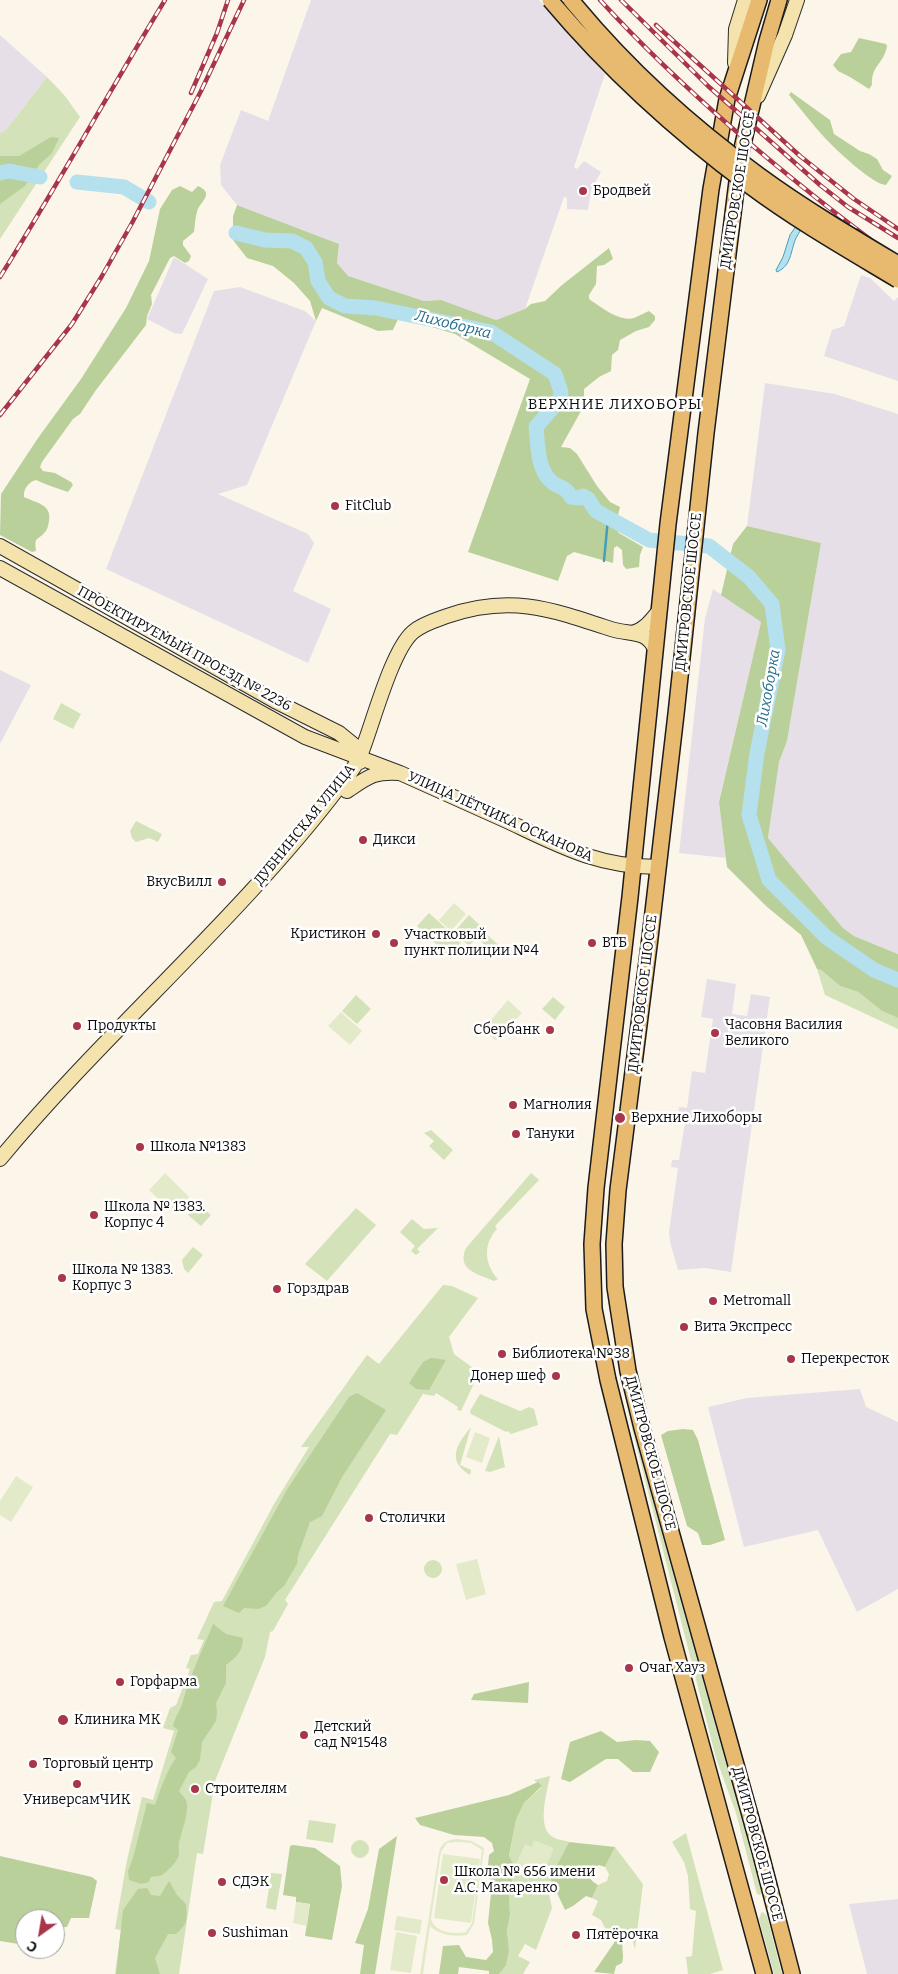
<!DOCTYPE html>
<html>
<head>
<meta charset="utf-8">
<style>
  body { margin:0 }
  #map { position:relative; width:898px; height:1974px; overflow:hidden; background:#fcf6ea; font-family:Bitter,serif }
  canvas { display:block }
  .north { position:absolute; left:15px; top:1909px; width:50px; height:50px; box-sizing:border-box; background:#fff; border:1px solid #9d9d9d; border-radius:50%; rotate:212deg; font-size:14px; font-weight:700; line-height:20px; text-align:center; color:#0a0a0a }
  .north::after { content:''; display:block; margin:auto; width:18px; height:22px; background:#a83549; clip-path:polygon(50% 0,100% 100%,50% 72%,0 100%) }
</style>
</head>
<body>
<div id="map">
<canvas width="898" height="1974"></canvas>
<div class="north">С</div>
</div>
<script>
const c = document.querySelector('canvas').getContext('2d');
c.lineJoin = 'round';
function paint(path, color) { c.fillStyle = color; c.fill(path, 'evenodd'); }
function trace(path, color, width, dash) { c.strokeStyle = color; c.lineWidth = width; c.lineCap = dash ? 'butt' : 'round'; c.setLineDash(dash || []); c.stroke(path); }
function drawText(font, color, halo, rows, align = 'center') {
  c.font = font + ' Bitter,serif'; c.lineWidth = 5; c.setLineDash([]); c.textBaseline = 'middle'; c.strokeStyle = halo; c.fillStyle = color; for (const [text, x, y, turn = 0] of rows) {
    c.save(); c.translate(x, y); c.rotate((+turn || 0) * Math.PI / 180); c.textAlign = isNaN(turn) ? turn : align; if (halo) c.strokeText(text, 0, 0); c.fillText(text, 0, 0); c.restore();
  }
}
paint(new Path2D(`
  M311 0H539L605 74 574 167 577 169 584 161 601 172 591 190 588 210 567 209V198L564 197 525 309 496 320 441 300 424 301 347 276 337 263 339 244 237 205 221 185 220 165 241 110 268 121Z
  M0 35 47 77 6 130 0 133Z
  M174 257 208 279 182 334 174 333 147 319Z
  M861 275 870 278 894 301 898 297V381L824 356 832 330 844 326Z
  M240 287 305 311 316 321 247 485 218 494 308 534 314 543 293 591 331 609 308 663 106 569 214 291Z
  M765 383 835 394 898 414V954L854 936 843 928 768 838 779 761 787 741 821 543 747 526Z
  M713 589 761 622 719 801 726 858 679 853 705 618Z
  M0 670 31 685 0 744Z
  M707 979 736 984 732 1014 747 1016 751 994 770 997 731 1272 705 1268 678 1270 670 1242 669 1232 678 1168 671 1167 672 1160H679L686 1116 678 1114 679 1107 687 1108 692 1071 705 1073 713 1019 701 1017Z
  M860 1389 866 1407 898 1422V1589L857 1612 818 1530 744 1547 708 1407 747 1398Z
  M898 1899V1974H867L849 1904Z`), '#e6dfe8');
paint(new Path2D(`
  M47 77 65 96 80 117 0 239V133L6 130Z
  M61 703 81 714 73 729 53 719Z
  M136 821 162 834 158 842 149 838 136 842 132 838 130 831Z
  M429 913 461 942 449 956 417 926Z
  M469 915 484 929 483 931 504 950 498 957 477 938 469 946 454 932Z
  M817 969 821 970 840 986 858 992 882 1011 898 1018V1029L825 995Z
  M356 995 371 1009 357 1024 342 1011Z
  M553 997 565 1007 555 1020 542 1009Z
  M431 1130 453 1150 444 1160 429 1146 434 1141 424 1133Z
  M531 1173 539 1180 495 1226 497 1229C483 1244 484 1264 498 1279L494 1281C478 1274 456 1270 466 1248Z
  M198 1204 211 1215 201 1226 188 1215Z
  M356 1208 376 1225 327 1281 305 1264Z
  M412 1219 424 1229 438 1228 417 1249 420 1252 416 1255 411 1251 415 1246 400 1232Z
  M193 1247 203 1255 188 1273 184 1269 182 1260Z
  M443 1285 452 1286 478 1298 449 1337 454 1354 477 1371V1377L461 1411 457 1410 458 1407 436 1393 434 1396 423 1394 397 1435 390 1434 285 1600 288 1604 273 1631 270 1632 265 1657 215 1781 203 1854 197 1853 179 1974H115L121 1930 115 1929 127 1860 142 1797 153 1800 174 1731 163 1728 170 1708 176 1705 190 1669 186 1668 191 1655 198 1654 204 1640 197 1639 214 1602 222 1601 274 1504 309 1447H301L367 1355 379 1364Z
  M480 1394 520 1411 529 1407 534 1409 538 1425 511 1434 508 1431 506 1432 471 1414 470 1411Z
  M625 1401 762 1893 760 1895 757 1894 736 1813 716 1758Z
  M471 1427 460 1465 471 1470 470 1475C445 1460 458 1443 471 1427Z
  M499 1436 505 1467 490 1472 485 1471Z
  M424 1569a9 9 0 1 1 18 0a9 9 0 1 1-18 0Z
  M550 1776C547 1792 536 1828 553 1837 557 1840 563 1840 569 1842L550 1878 556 1893 549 1894 552 1908 536 1950 525 1944 518 1956 530 1962 523 1974H499L509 1950 507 1931 510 1915 509 1898 515 1867 509 1857 516 1820 524 1803 542 1787 534 1780Z
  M309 1820 336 1824 333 1843 306 1839Z
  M686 1833 723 1970 710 1974H688L686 1957 692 1956 696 1911 690 1909 688 1876 684 1862 672 1842Z
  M351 1849a9 9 0 1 1 18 0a9 9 0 1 1-18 0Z
  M615 1847 643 1884 635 1949 630 1931 624 1939 615 1931 606 1930 601 1920 592 1915 598 1901 592 1898 598 1885 607 1881 609 1874 605 1867Z
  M271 1873 282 1874 276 1910 266 1908Z
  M763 1912 767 1916 782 1974H774L759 1919 761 1913Z`), '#d3e2b8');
paint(new Path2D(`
  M859 38 886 44 887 46C884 64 871 65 872 85L869 89 850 77 838 71 833 65 841 54 851 52Z
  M791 92 830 120 834 134 860 151 869 154 877 159 883 170 892 176 886 185C873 185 834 148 824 137 812 124 801 109 789 95Z
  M51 137 59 138 52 153 39 165 25 186 0 204V156H19Z
  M180 186 192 192 198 186C216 194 199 202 197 212 195 218 195 225 194 232L183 241V245L191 256 189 261 185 263 174 256 170 258 151 295 152 304 147 316 146 325 96 390 80 414 73 419 42 462 40 467 43 471 55 473 71 482 73 485 68 492C57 488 47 485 36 480 28 482 23 490 24 497 36 503 52 504 49 521 48 525 48 529 45 532 38 541 34 535 36 551L32 552 0 535 1 494 38 438 81 379 126 308 149 261 160 209 172 190Z
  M237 205 339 244 337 263 348 276 424 301 441 300 496 320 525 309 531 304 545 301 562 285 609 248 613 259 604 265 597 266 596 284 589 295V299C601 307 619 322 634 318 639 316 644 313 649 311L655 316V320L649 327 636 331 620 340 618 350 612 355 611 371 599 377 584 389V396L586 402 561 447 570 448 577 454 597 486 610 502 620 507 615 528 619 533 643 547 640 555 639 567 626 569 623 565 622 550 617 546 614 548 613 563 574 552 567 556 558 581 468 552 530 379 455 334 399 317 393 330 378 331 322 308 316 321 310 301 294 283 273 266 247 258 233 240V216Z
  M747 526 821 543 787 741 779 762 768 838 843 928 854 936 898 954V1018L882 1011 858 992 840 986 821 970 817 969 801 935 766 906 727 867 719 802 761 622 721 595 733 544Z
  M431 1358 446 1360 429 1390 416 1389 409 1383 423 1362Z
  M357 1393 386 1410 342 1477 322 1516 310 1522 298 1555 297 1564 284 1586 277 1592 266 1606 258 1609 244 1608 239 1613 223 1606 288 1488 349 1397Z
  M683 1429 693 1430 698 1440 725 1540 710 1545H702L698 1533 687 1526 661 1435 668 1431Z
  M213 1624 226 1634 243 1638C243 1652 236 1657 226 1665V1683L216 1703 217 1712 216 1721 202 1742 200 1760 196 1767 189 1772 179 1791C182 1796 186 1797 187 1804 188 1815 182 1831 179 1842 178 1850 181 1855 176 1861 173 1866 166 1872 162 1875 158 1877 155 1875 150 1878L149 1882 141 1884 129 1880 128 1871 133 1858 147 1803 155 1805C161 1788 166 1772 176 1758L171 1752 178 1730 173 1726C175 1716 181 1710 183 1701 190 1675 203 1649 213 1624Z
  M529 1682 528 1703 471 1700 474 1694Z
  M601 1731 617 1742 636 1740 650 1741 659 1752 650 1772H633L618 1759H606L570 1782 561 1779 570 1742Z
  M538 1782 542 1786 524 1803 516 1820 509 1856 515 1867 509 1898 510 1915 507 1931 509 1950 506 1965 499 1974H489V1971L459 1967 458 1974H439L443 1946 459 1945 466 1957 486 1960 493 1952 492 1940 488 1923 492 1883 487 1874 489 1855 494 1851 492 1843 484 1837 454 1835 420 1825 415 1818 509 1795Z
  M397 1836 375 1974H360L364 1945 355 1943 368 1909 379 1849Z
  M569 1842 615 1847 605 1867 599 1865 590 1870C588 1878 591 1881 598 1885L592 1898 586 1896 573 1906 565 1910 550 1878Z
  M293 1845 315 1848 340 1866 342 1886 332 1940 305 1936 310 1904 296 1902V1897L283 1895 290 1846Z
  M0 1856 92 1877 97 1881 89 1918H71L67 1927 55 1928V1919H25V1945L0 1941Z
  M169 1881 177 1895 186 1904C187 1919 188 1924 176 1934H168L155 1958 160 1974H116L123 1910 138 1889 147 1888 151 1895 160 1896Z
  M615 1931 624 1939C620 1947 625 1954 622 1963L616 1966 614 1974 594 1972 614 1943Z`), '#bad09a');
paint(new Path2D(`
  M454 903 466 914 451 931 439 920Z
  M508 1000 522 1013 496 1041 483 1029Z
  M341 1012 362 1031 350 1045 328 1026Z
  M165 1173 189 1197 173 1213 149 1190Z
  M475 1432 490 1438 482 1463 466 1457Z
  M16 1476 33 1487 11 1522 0 1515V1501Z
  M477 1559 486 1594 466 1600 456 1564Z
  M457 1839 472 1841 484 1848 474 1924 467 1935C455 1937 438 1935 430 1926L423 1974H420L439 1852C442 1842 447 1840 457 1839ZM457 1842 471 1843 482 1850 472 1923 466 1932C453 1935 435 1932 431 1919L441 1852 447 1843Z
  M534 1840 554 1848 541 1878 515 1867 525 1844 532 1847Z
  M443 1854 480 1859 471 1923 434 1918Z
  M296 1902 310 1904 307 1926 293 1923Z
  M397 1916 422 1920 420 1934 394 1930Z
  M396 1932 417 1936 411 1973 390 1970Z`), '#e3eac9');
const water = new Path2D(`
  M803 217 807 221C803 227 799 232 796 238 790 252 792 265 777 272L776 270 783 257 790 235Z`);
paint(water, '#b5e0ed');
trace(water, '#459cbb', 1);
trace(new Path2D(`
  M604 561 608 518`), '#459cbb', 2.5);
trace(new Path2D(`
  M0 173 9 171 40 177
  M77 182 124 187 149 202
  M236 233 265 240 292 241 306 248 315 262 318 281 329 298 345 306 376 308 491 332 555 374 561 392 560 399 536 427C538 445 537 471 553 483 562 489 565 486 571 497L579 498 583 496 588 499 596 511 649 540 709 546 749 577 772 604 778 650 757 753 749 815 769 880 826 937 874 970 898 980`), '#b5e0ed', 15);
const secondary = new Path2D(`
  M735 63 736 29 745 0
  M758 96 785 35 797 0
  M0 546 275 701 339 733 355 746 358 751 360 762
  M0 568 305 737 400 773
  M632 633C644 630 651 621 659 611
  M347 791C368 777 374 771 400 773 435 789 471 805 507 821 560 846 598 867 658 867
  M0 1159C107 1030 237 921 339 787 346 778 356 767 360 756 372 727 391 651 413 632 422 624 436 620 447 616 510 594 551 609 611 629 630 635 646 629 655 649`);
const primary = new Path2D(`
  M759 0 727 99 711 189 668 524 630 897 596 1188 592 1244 594 1309 608 1380 672 1637 764 1974
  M779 0 767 41 740 157 706 433 676 714 650 938 618 1190 614 1244 615 1287 628 1371 642 1428 760 1851 792 1974`);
trace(secondary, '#2c2c2c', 16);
trace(primary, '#1b1b1b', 18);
trace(secondary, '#f4e3ad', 14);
trace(primary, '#e7ba6f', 15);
const rail = new Path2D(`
  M600 0C688 96 793 183 898 260
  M621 0 708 86 820 185 848 207 898 238
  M656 25 800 156 854 199 898 229
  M191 93 217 33 228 0
  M0 277C57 186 109 92 165 0
  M0 415 72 324 102 276 132 223 201 91 244 0`);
trace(rail, '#a83549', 4.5);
trace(rail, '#fff', 2.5, [8]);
const primaryBridge = new Path2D(`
  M550 0C609 70 677 132 750 186 797 221 848 250 898 280
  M571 0C625 66 691 126 760 176 804 208 851 236 898 264`);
trace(primaryBridge, '#1b1b1b', 18, []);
trace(primaryBridge, '#e7ba6f', 15);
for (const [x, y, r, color] of [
  [583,191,5,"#a83549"],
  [335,506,5,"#a83549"],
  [363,840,5,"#a83549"],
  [222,882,5,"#a83549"],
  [376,934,5,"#a83549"],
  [394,943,5,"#a83549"],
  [592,943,5,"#a83549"],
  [77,1026,5,"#a83549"],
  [550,1030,5,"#a83549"],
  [715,1033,5,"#a83549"],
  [513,1105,5,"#a83549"],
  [620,1118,6,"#a83549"],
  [516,1134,5,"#a83549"],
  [140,1147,5,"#a83549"],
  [94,1215,5,"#a83549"],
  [62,1278,5,"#a83549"],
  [277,1289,5,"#a83549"],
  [713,1301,5,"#a83549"],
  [684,1327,5,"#a83549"],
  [502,1354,5,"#a83549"],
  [791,1359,5,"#a83549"],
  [556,1376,5,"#a83549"],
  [369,1518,5,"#a83549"],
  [629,1668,5,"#a83549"],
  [120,1682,5,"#a83549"],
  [63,1720,6,"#a83549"],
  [304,1735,5,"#a83549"],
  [33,1764,5,"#a83549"],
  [77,1784,5,"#a83549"],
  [195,1789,5,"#a83549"],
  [444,1880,5,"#a83549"],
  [222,1882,5,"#a83549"],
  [212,1933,5,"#a83549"],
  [576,1935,5,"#a83549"]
]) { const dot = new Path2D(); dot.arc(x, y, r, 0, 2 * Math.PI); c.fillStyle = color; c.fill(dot); trace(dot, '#fff', 2); }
drawText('14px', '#0a0a0a', '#fff', [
  ["ДМИТРОВСКОЕ ШОССЕ",738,190,-81],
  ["ДМИТРОВСКОЕ ШОССЕ",689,592,-84],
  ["ПРОЕКТИРУЕМЫЙ ПРОЕЗД № 2236",184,649,29],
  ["УЛИЦА ЛЁТЧИКА ОСКАНОВА",500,817,24],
  ["ДУБНИНСКАЯ УЛИЦА",305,825,-51],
  ["ДМИТРОВСКОЕ ШОССЕ",643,994,-83],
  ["ДМИТРОВСКОЕ ШОССЕ",650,1453,75],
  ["ДМИТРОВСКОЕ ШОССЕ",757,1844,75]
]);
drawText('14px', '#0a0a0a', '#fff', [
  ["Бродвей",593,191],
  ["FitClub",345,506],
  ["Дикси",373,840],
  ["ВкусВилл",212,882,"right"],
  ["Кристикон",366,934,"right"],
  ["Участковый",404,935],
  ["пункт полиции №4",404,951],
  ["ВТБ",602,943],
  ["Часовня Василия",725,1025],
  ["Великого",725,1041],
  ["Продукты",87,1026],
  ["Сбербанк",540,1030,"right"],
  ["Магнолия",523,1105],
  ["Верхние Лихоборы",631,1118],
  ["Тануки",526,1134],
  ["Школа №1383",150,1147],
  ["Школа № 1383.",104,1207],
  ["Корпус 4",104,1223],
  ["Школа № 1383.",72,1270],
  ["Корпус 3",72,1286],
  ["Горздрав",287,1289],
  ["Metromall",723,1301],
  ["Вита Экспресс",694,1327],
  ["Библиотека №38",512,1354],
  ["Перекресток",801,1359],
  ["Донер шеф",546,1376,"right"],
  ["Столички",379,1518],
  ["Очаг Хауз",639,1668],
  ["Горфарма",130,1682],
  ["Клиника МК",74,1720],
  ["Детский",314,1727],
  ["сад №1548",314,1743],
  ["Торговый центр",43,1764],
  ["Строителям",205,1789],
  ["УниверсамЧИК",77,1800,"center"],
  ["Школа № 656 имени",454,1872],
  ["А.С. Макаренко",454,1888],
  ["СДЭК",232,1882],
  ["Sushiman",222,1933],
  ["Пятёрочка",586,1935]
], 'left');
drawText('italic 15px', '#246c8b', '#fff', [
  ["Лихоборка",453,325,14],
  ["Лихоборка",769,688,-80]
]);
c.letterSpacing = '1px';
drawText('15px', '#0a0a0a', '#fff', [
  ["ВЕРХНИЕ ЛИХОБОРЫ",615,405]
]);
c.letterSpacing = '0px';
</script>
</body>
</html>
